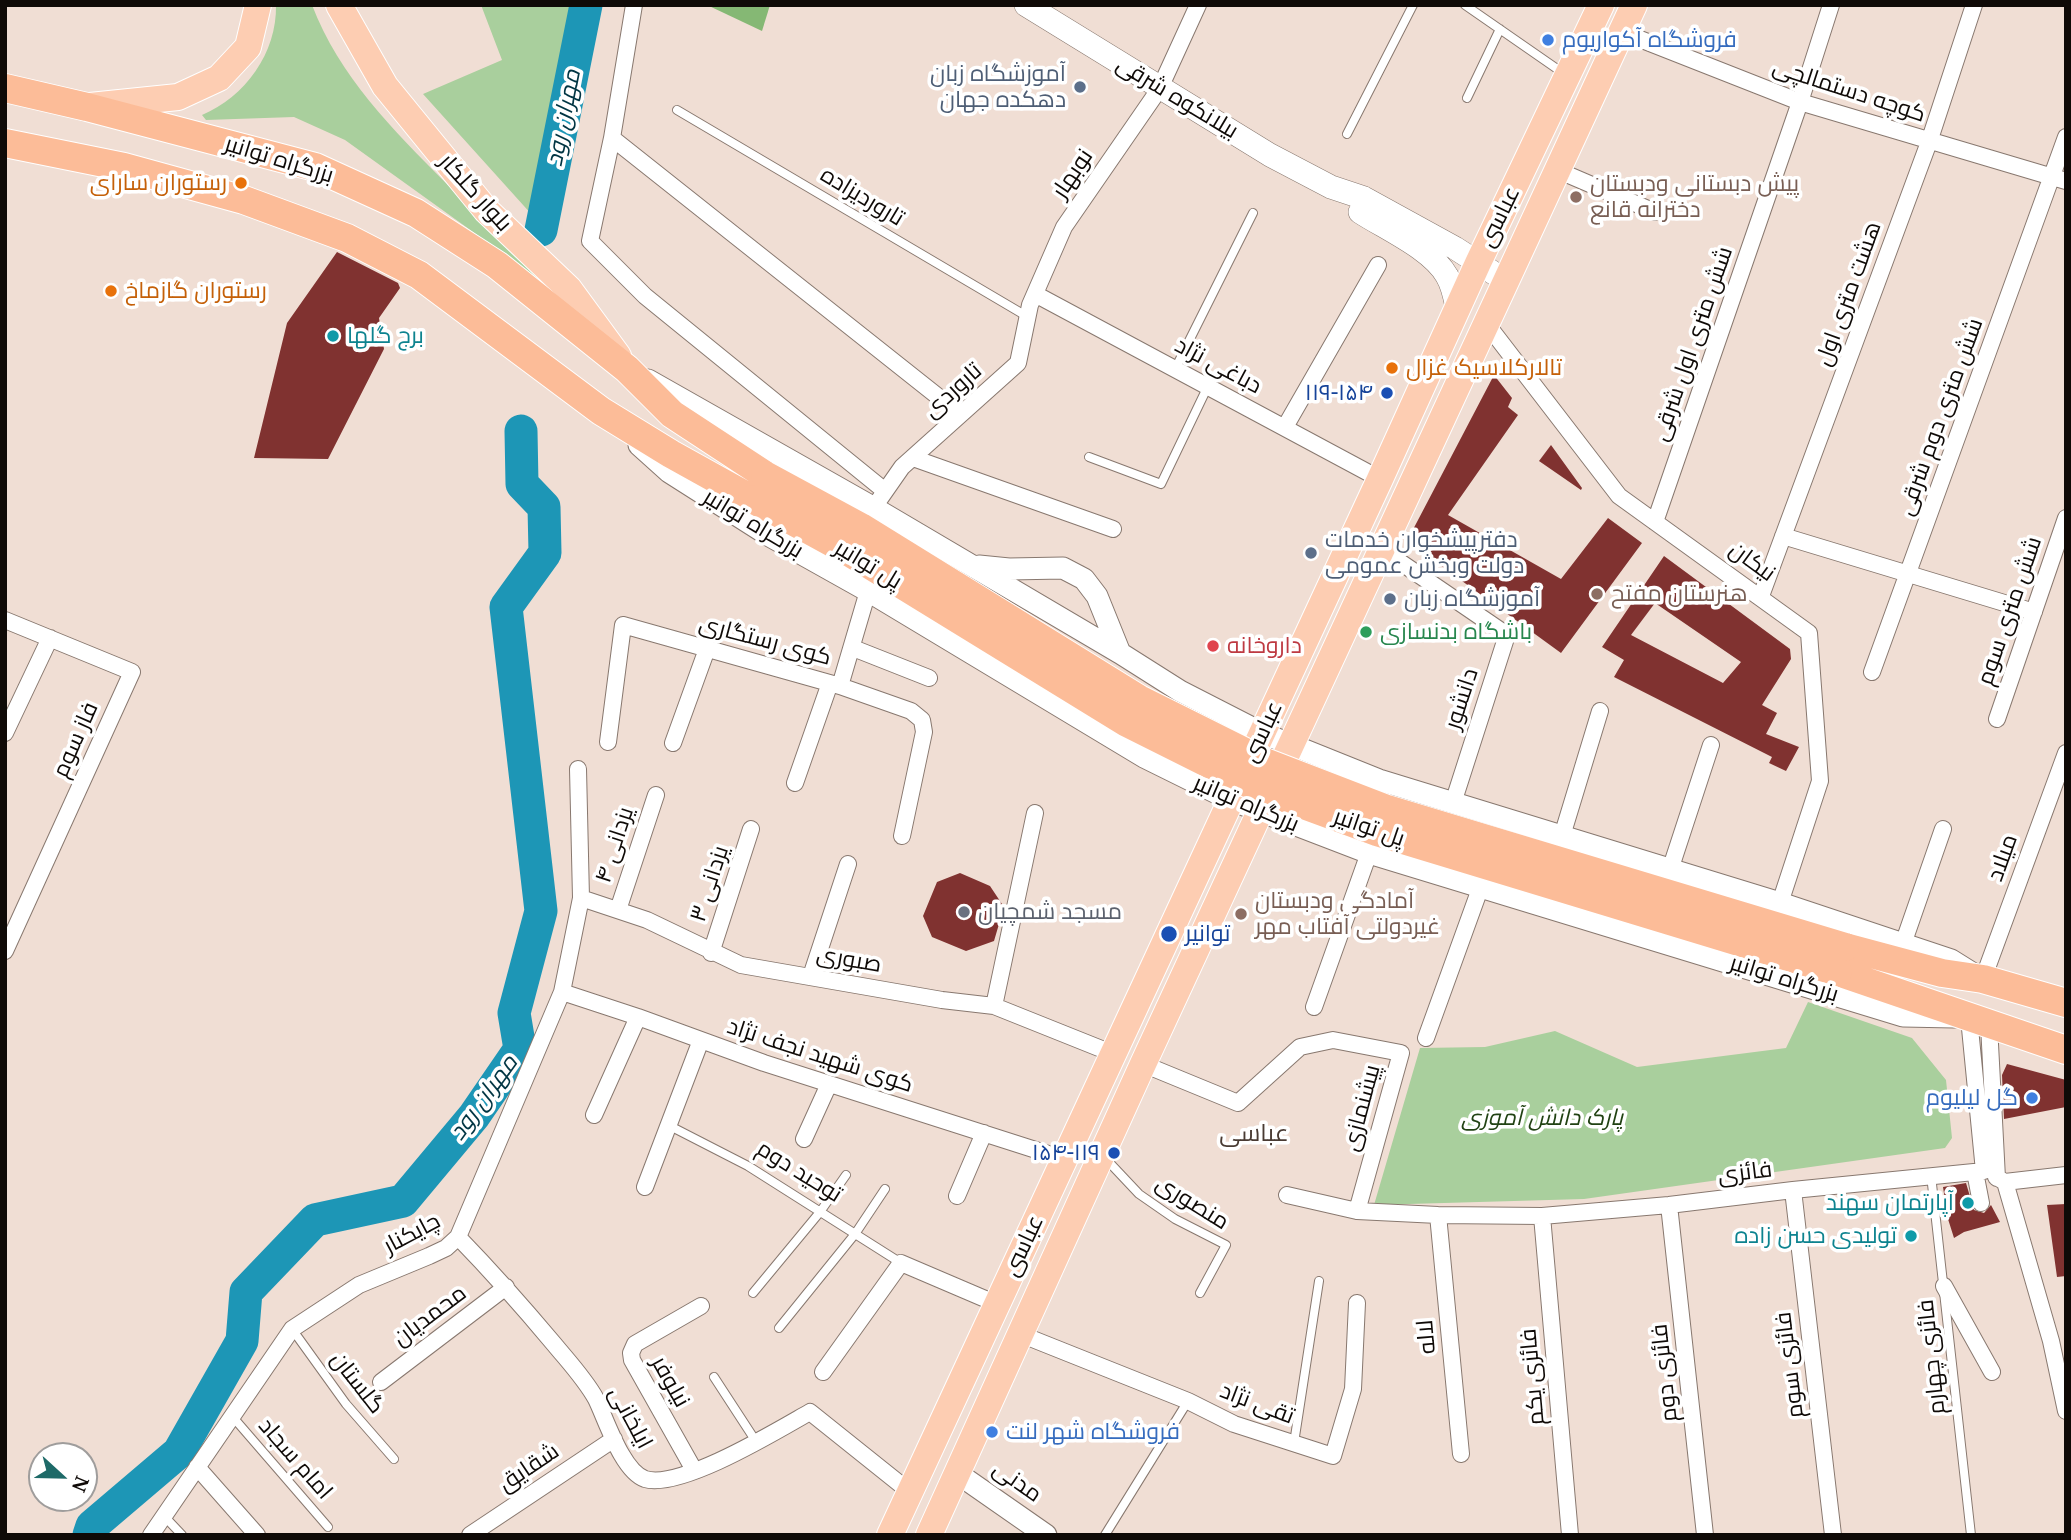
<!DOCTYPE html>
<html>
<head>
<meta charset="utf-8">
<style>
  body { margin:0 }
  #map { position:relative; width:2071px; height:1540px; overflow:hidden; background:#f0ded4; font-family:"Noto Serif",serif }
  canvas { display:block }
  .frame { position:absolute; inset:0; border:7px solid #0f0a07; pointer-events:none }
  .north { position:absolute; left:28px; top:1442px; width:70px; height:70px; box-sizing:border-box; background:#fff; border:2px solid #9f9d9c; border-radius:50%; rotate:112deg; font-size:19px; font-weight:700; line-height:28px; text-align:center; color:#0f0a07 }
  .north::after { content:''; display:block; margin:auto; width:24px; height:32px; background:#1e6a68; clip-path:polygon(50% 0,100% 100%,50% 72%,0 100%) }
</style>
</head>
<body>
<div id="map">
<canvas width="2071" height="1540"></canvas>
<div class="frame"></div>
<div class="north">N</div>
</div>
<script>
const c = document.querySelector('canvas').getContext('2d');
c.lineJoin = 'round';
function paint(path, color) { c.fillStyle = color; c.fill(path, 'evenodd'); }
function trace(path, color, width, dash) { c.strokeStyle = color; c.lineWidth = width; c.lineCap = dash ? 'butt' : 'round'; c.setLineDash(dash || []); c.stroke(path); }
function drawText(font, color, halo, rows, align = 'center') {
  c.font = font + ' "Noto Serif",Cairo,serif'; c.lineWidth = 7; c.setLineDash([]); c.textBaseline = 'middle'; c.strokeStyle = halo; c.fillStyle = color; for (const [text, x, y, turn = 0] of rows) {
    c.save(); c.translate(x, y); c.rotate((+turn || 0) * Math.PI / 180); c.textAlign = isNaN(turn) ? turn : align; if (halo) c.strokeText(text, 0, 0); c.fillText(text, 0, 0); c.restore();
  }
}
paint(new Path2D(`
  M276 5H312C339 76 393 130 446 183 485 222 525 260 565 298L345 140 294 117 206 120 202 115C245 97 277 53 276 5Z
  M481 5H574L533 216 423 94 502 60Z
  M1808 1002 1912 1038 1946 1080 1952 1138 1945 1148 1584 1199 1374 1205 1420 1048 1485 1047 1555 1031 1637 1067 1786 1048Z`), '#a9cf9d');
paint(new Path2D(`
  M707 5H770L762 31Z`), '#85b874');
trace(new Path2D(`
  M541 230 586 5
  M89 1535 92 1526 179 1452 242 1341 246 1292 315 1220 403 1201 474 1116 520 1049 514 1013 541 911 506 607 545 553 544 507 522 484 521 431`), '#1d96b6', 33);
paint(new Path2D(`
  M337 252 398 283 400 288 379 318 384 349 328 459 254 458 287 323Z
  M1494 375 1512 398 1508 407 1518 415 1448 515 1561 579 1608 518 1642 543 1561 653 1407 541Z
  M1551 445 1582 488 1581 490 1539 461Z
  M1664 556 1790 649 1791 659 1762 705 1777 713 1766 734 1799 747 1786 771 1769 763 1772 757 1614 677 1624 660 1602 647ZM1655 603 1741 662 1723 683 1631 635Z
  M960 873 990 886 1004 907 994 941 966 951 932 937 923 916 937 882Z
  M2007 1064 2066 1080V1107L2004 1119 2002 1075Z
  M1966 1183 1974 1210 1984 1213 1991 1205 2000 1222 1964 1232 1954 1238 1948 1219 1943 1187Z
  M2066 1204V1276L2057 1277 2047 1205Z`), '#803230');
const service = new Path2D(`
  M1465 5 1563 73
  M1467 98 1500 29
  M677 110 1028 317
  M1347 134 1413 5
  M1175 369 1253 213
  M1089 457 1161 484 1208 386
  M670 1126 748 1166 901 1263
  M1106 1159 1139 1194 1175 1219 1226 1245 1200 1293
  M1931 1175 1971 1535
  M753 1293 820 1212 846 1175
  M779 1328 855 1234 885 1189
  M292 1329 346 1404 394 1459
  M714 1377 757 1443
  M232 1416 328 1527
  M1294 1443 1319 1281
  M164 1516 182 1535
  M1105 1535 1188 1401`);
const minor = new Path2D(`
  M1622 32 1800 102 2066 181
  M612 138 634 5
  M1557 170 1655 212
  M1035 294 1380 479
  M1486 323 1619 496 1809 633 1820 781 1780 903
  M1285 427 1378 265
  M913 458 1113 529
  M885 491 645 296 590 241 612 138 960 414
  M879 500 902 467 1018 363 1030 305 1064 227 1160 88 1198 5
  M1655 522 1800 102 1831 5
  M1783 536 2034 612
  M1381 549 1507 635 1453 803
  M1761 596 1929 142 1974 5
  M5 620 132 672 5 951
  M853 648 929 678
  M1872 672 2066 137
  M840 686 868 591
  M1997 719 2066 518
  M5 733 50 638
  M608 742 623 625 840 686 911 711 922 720 924 732 902 836
  M673 743 707 649
  M795 783 830 683
  M1562 836 1600 711
  M1670 870 1711 745
  M581 898 647 920 741 965 942 1000 994 1006 1114 1054
  M618 910 656 795
  M1903 944 1943 829
  M711 953 751 829
  M811 976 848 864
  M1983 979 2066 753
  M562 992 638 1017 764 1063 1064 1159
  M994 1006 1035 813
  M1314 1007 1369 853
  M1989 1025 1997 1178
  M1426 1038 1481 886
  M1143 1064 1238 1103 1300 1047 1333 1040 1401 1053 1357 1211
  M594 1115 638 1017
  M804 1139 829 1084
  M1975 1172 1981 1203
  M1996 1177 2005 1182 2066 1175
  M2005 1182 2051 1341 2066 1411
  M645 1187 701 1040
  M1793 1190 1833 1535
  M1287 1195 1357 1211 1438 1215 1542 1216 1669 1205 1793 1190 1984 1171 1969 1018
  M957 1196 984 1133
  M1669 1205 1705 1535
  M1438 1215 1461 1454
  M1542 1216 1570 1535
  M458 1237C492 1272 523 1307 554 1344 568 1361 585 1379 596 1399 606 1419 622 1471 645 1479 680 1490 778 1430 810 1412L910 1492
  M1944 1286 1992 1372
  M1020 1334 1188 1401 1234 1424 1333 1456 1353 1389 1357 1303
  M823 1372 901 1263 997 1304
  M381 1382 506 1287
  M197 1467 257 1535
  M694 1470 632 1360 631 1353 635 1344 701 1306
  M151 1535 292 1329 359 1285 429 1256 446 1248 458 1237 562 992 581 898 578 769
  M470 1535 614 1439`);
const tertiary = new Path2D(`
  M648 380 874 508 1120 653 1180 691 1262 733 1379 780 1780 903 1951 960 1975 975
  M639 445 669 472 768 535 868 591 1144 757 1231 800 1369 853 1903 1016 1954 1017
  M979 566 1009 569 1063 568 1084 579 1097 596 1120 653
  M957 1473 1046 1535`);
const secondary = new Path2D(`
  M1026 5 1270 155 1331 187 1364 198 1455 248 1506 281
  M1360 212C1386 229 1432 249 1447 276 1453 286 1455 297 1457 308`);
const primary = new Path2D(`
  M339 5 385 86 486 210 569 289 618 356
  M90 106 178 97 219 78 248 47 258 5
  M890 1535 1380 479 1478 263 1601 5
  M929 1535 1143 1064 1634 5`);
const trunk = new Path2D(`
  M5 88 87 107 315 167 416 213 497 265 627 369 672 414 765 475
  M5 143 124 167 244 200 347 238 419 275 601 411 671 454 752 499
  M1845 947 1942 973 1983 979 2066 1003
  M1838 972 2066 1050`);
trace(service, '#88786f', 10);
trace(minor, '#88786f', 18);
trace(tertiary, '#88786f', 23);
trace(secondary, '#88786f', 24);
trace(primary, '#fff', 28);
trace(trunk, '#fff', 30);
trace(service, '#fff', 8);
trace(minor, '#fff', 16);
trace(tertiary, '#fff', 21);
trace(secondary, '#fff', 23);
trace(primary, '#fdcdb2', 26);
trace(trunk, '#fcbc98', 28);
const trunkBridge = new Path2D(`
  M765 475 861 527 1139 699 1265 762 1387 809 1845 947
  M752 499 847 551 1127 723 1255 787 1377 832 1838 972`);
trace(trunkBridge, '#fff', 30, []);
trace(trunkBridge, '#fcbc98', 28);
for (const [x, y, r, color] of [
  [1548,40,7,"#3f7fe0"],
  [1080,87,7,"#5c6f8a"],
  [241,183,7,"#e8710a"],
  [1576,197,7,"#8d6e63"],
  [111,291,7,"#e8710a"],
  [333,336,7,"#0f9aa8"],
  [1392,368,7,"#e8710a"],
  [1387,393,7,"#1a4fb4"],
  [1311,553,7,"#5c6f8a"],
  [1597,594,7,"#8d6e63"],
  [1390,599,7,"#5c6f8a"],
  [1366,632,7,"#2e9e5b"],
  [1213,646,7,"#e0444e"],
  [964,912,7,"#6b7280"],
  [1241,914,7,"#8d6e63"],
  [1169,934,9,"#1a4fb4"],
  [2032,1098,7,"#3f7fe0"],
  [1114,1153,7,"#1a4fb4"],
  [1968,1203,7,"#0f9aa8"],
  [1911,1236,7,"#0f9aa8"],
  [992,1432,7,"#3f7fe0"]
]) { const dot = new Path2D(); dot.arc(x, y, r, 0, 2 * Math.PI); c.fillStyle = color; c.fill(dot); trace(dot, '#fff', 2.5); }
drawText('23px', '#366cbe', '#fff', [
  ["فروشگاه آکواریوم",1562,40],
  ["گل لیلیوم",2018,1098,"right"],
  ["فروشگاه شهر لنت",1006,1432]
], 'left');
drawText('23px', '#4e5e75', '#fff', [
  ["آموزشگاه زبان",1066,74,"right"],
  ["دهکده جهان",1066,100,"right"],
  ["دفترپیشخوان خدمات",1325,540],
  ["دولت وبخش عمومی",1325,566],
  ["آموزشگاه زبان",1404,599]
], 'left');
drawText('23px', '#0f0a07', '#fff', [
  ["کوچه دستمالچی",1849,91,18],
  ["بیلانکوه شرقی",1177,98,31],
  ["بزرگراه توانیر",279,160,17],
  ["نوبهار",1073,174,-56],
  ["بلوار گلکار",475,193,48],
  ["تاروردیزاده",862,197,31],
  ["عباسى",1500,217,-64],
  ["هشت متری اول",1849,294,-70],
  ["شش متری اول شرقی",1693,344,-71],
  ["دباغی نژاد",1218,366,28],
  ["تاروردی",953,391,-42],
  ["شش متری دوم شرقی",1941,417,-70],
  ["بزرگراه توانیر",753,524,31],
  ["نیکان",1752,562,36],
  ["پل توانیر",868,565,31],
  ["شش متری سوم",2010,611,-71],
  ["کوی رستگاری",765,641,15],
  ["دانشور",1462,699,-72],
  ["عباسى",1263,732,-65],
  ["فاز سوم",76,740,-66],
  ["بزرگراه توانیر",1246,804,23],
  ["پل توانیر",1369,828,19],
  ["یزدانی ۴",615,845,-72],
  ["میلاد",2003,858,-70],
  ["یزدانی ۳",710,884,-72],
  ["صبوری",849,960,10],
  ["بزرگراه توانیر",1784,979,17],
  ["کوی شهید نجف نژاد",820,1056,18],
  ["پیشنمازی",1362,1108,-75],
  ["توحید دوم",799,1172,32],
  ["فائزی",1745,1173,-7],
  ["منصوری",1192,1203,32],
  ["چایکنار",412,1234,-28],
  ["عباسى",1024,1246,-65],
  ["محمدیان",430,1316,-37],
  ["لاله",1427,1337,-95],
  ["فائزی چهارم",1932,1357,-96],
  ["فائزی سوم",1790,1365,-97],
  ["فائزی دوم",1665,1373,-96],
  ["فائزی یکم",1533,1377,-95],
  ["نیلوفر",670,1382,61],
  ["گلستان",357,1383,52],
  ["تقی نژاد",1257,1404,21],
  ["ایلخانی",630,1418,62],
  ["امام سجاد",295,1459,49],
  ["شقایق",529,1468,-34],
  ["مدنی",1017,1482,35]
]);
drawText('23px', '#c56008', '#fff', [
  ["رستوران ساراى",227,183,"right"],
  ["رستوران گازماخ",125,291],
  ["تالارکلاسیک غزال",1406,368]
], 'left');
drawText('23px', '#785e54', '#fff', [
  ["پیش دبستانی ودبستان",1590,184],
  ["دخترانه قانع",1590,210],
  ["هنرستان مفتح",1611,594],
  ["آمادگی ودبستان",1255,901],
  ["غیردولتی آفتاب مهر",1255,927]
], 'left');
drawText('23px', '#0d838f', '#fff', [
  ["برج گلها",347,336,"left"],
  ["آپارتمان سهند",1954,1203],
  ["تولیدی حسن زاده",1897,1236]
], 'right');
drawText('23px', '#164399', '#fff', [
  ["۱۱۹-۱۵۴",1373,393],
  ["توانیر",1185,934,"left"],
  ["۱۵۴-۱۱۹",1100,1153]
], 'right');
drawText('23px', '#27864d', '#fff', [
  ["باشگاه بدنسازی",1380,632]
], 'left');
drawText('23px', '#be3a42', '#fff', [
  ["داروخانه",1227,646]
], 'left');
drawText('23px', '#5b616d', '#fff', [
  ["مسجد شمچیان",978,912]
], 'left');
drawText('italic 23px', '#214213', '#fff', [
  ["پارک دانش آموزی",1542,1118]
]);
drawText('italic 24px', '#013543', '#fff', [
  ["مهران رود",564,118,-79],
  ["مهران رود",484,1098,-54]
]);
drawText('24px', '#493b33', '#fff', [
  ["عباسی",1254,1134]
]);
</script>
</body>
</html>
